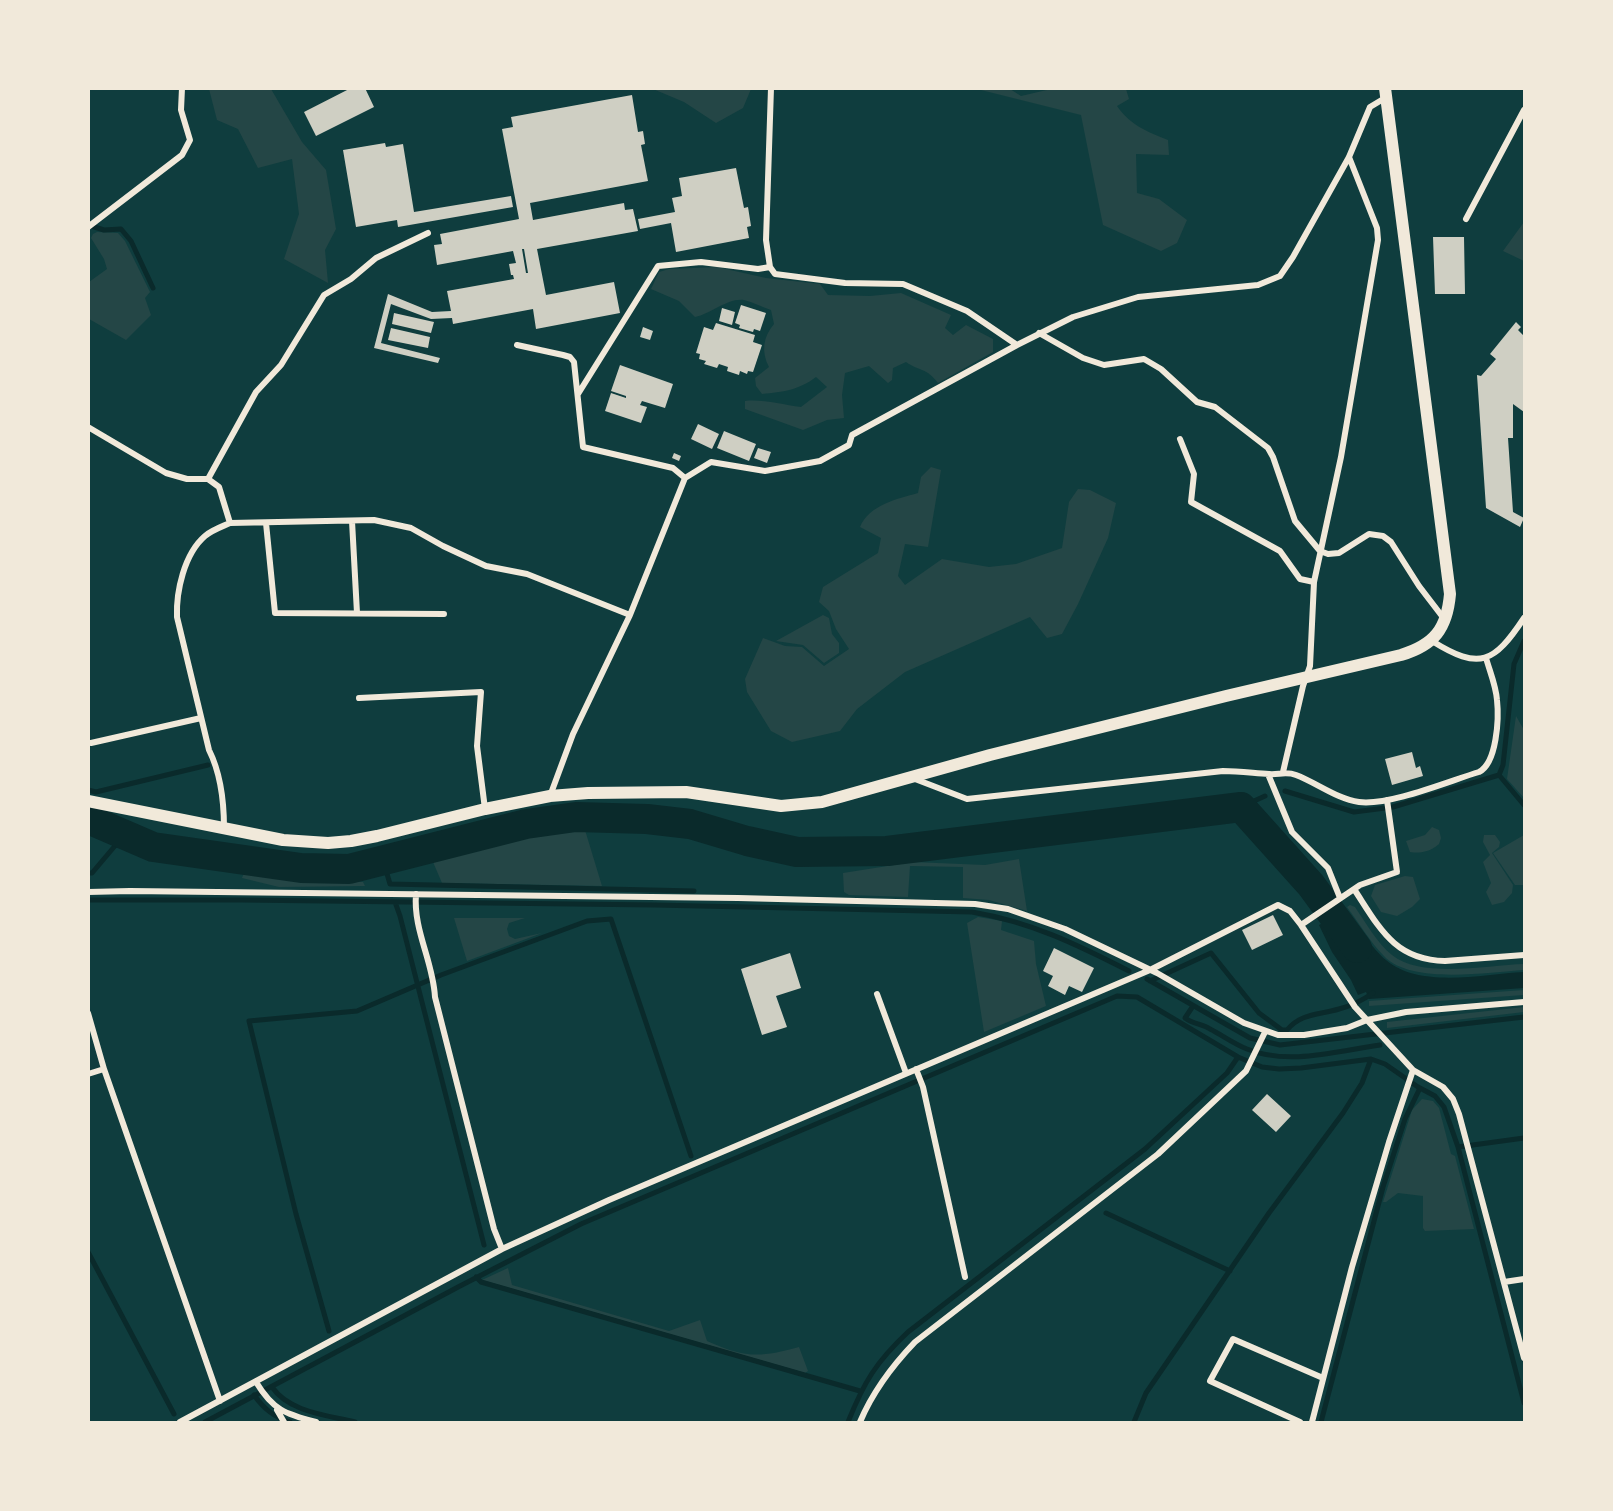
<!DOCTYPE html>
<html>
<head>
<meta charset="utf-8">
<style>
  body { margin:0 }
  #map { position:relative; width:1613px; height:1511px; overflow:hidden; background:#0f3d3e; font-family:Overpass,sans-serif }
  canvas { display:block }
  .frame { position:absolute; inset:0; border:90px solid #f1e9da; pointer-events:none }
</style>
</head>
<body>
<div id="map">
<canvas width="1613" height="1511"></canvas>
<div class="frame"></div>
</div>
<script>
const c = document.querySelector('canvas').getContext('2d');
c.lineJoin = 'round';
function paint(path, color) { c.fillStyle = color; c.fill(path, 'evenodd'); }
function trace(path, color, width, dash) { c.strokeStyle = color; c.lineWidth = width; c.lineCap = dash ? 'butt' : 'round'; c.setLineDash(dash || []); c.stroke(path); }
paint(new Path2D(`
  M209 89H271L302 142 326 170 336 229 325 250 328 283 284 259 299 214 292 159 258 168 238 129 217 120Z
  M653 89H751L743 108 716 123 684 102Z
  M977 89H1010L1021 96 1051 89H1126L1129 99 1117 106C1130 125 1148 132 1168 140L1169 155 1136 154 1137 193 1159 199 1187 220 1177 243 1161 251 1103 225 1081 115Z
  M1524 222V261L1503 251Z
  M97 232 118 233 125 241 150 292 145 298 151 315 126 340 89 319V282L107 269 104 259 91 238 93 234Z
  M717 267 766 278 820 284 828 295 870 296 901 293 951 315 945 328 953 335 966 325 993 339V352L938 383C926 367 920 372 906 362L893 368 892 380 888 383 869 366 845 373 842 395 844 418 827 420 803 430 745 409V401C763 399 783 405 801 407L827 387 816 377C799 390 783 392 762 394L756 386 755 378 769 367C761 352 763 337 774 324L771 310C762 307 753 302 744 300 727 298 711 314 695 317L679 301 651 289 659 272 669 269Z
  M931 467 941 470 928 547 905 544 898 576 905 585 942 559 989 567 1016 564 1062 548 1069 502 1078 489 1090 490 1116 503 1108 538 1078 604 1062 634 1047 638 1030 617 905 672 857 709 840 731 792 742 771 731 747 692 745 679 763 638 785 646 802 647 824 666 849 649 836 629 829 611 819 602 823 587 878 553 881 538 860 527C869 505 897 499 918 493L921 477Z
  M823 615 829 618 832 634 839 643V653L824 663 803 645 776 641Z
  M1516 716 1524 730V798L1507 779Z
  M1432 827 1439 830 1441 838 1439 844C1431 851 1421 854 1410 852L1406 841 1425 835Z
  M585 830 602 886 442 883 433 862 531 836Z
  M1484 835H1495L1500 842 1499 847 1492 853 1513 885 1512 893 1504 902 1492 905 1486 892 1491 883 1483 862 1490 855 1483 842Z
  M1524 835V885H1515L1493 853Z
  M1019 859 1027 911 989 900 963 898V867L910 866 908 897 849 895 844 892 843 873 913 862 985 865Z
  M244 873 317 882H363L365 886 279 887 242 878Z
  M1405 876 1413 877 1420 899 1412 907 1397 916 1381 912 1371 896 1375 885Z
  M1350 905 1355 907C1366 923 1377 943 1392 955 1421 979 1489 965 1524 964V970C1488 972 1411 985 1384 956 1370 942 1359 923 1347 907Z
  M978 917 1002 921 1001 930 1034 941 1036 964 1046 1006 984 1032 967 923Z
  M454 918H525L509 923 507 929 509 936 515 939 542 933 467 961Z
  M1524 990V995L1369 1006V1001Z
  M1524 1007V1012L1387 1028V1022Z
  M1422 1099 1433 1101 1439 1108 1451 1154 1455 1156 1474 1229 1425 1231 1423 1228V1196L1398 1193 1386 1202H1383L1412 1110Z
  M508 1268 512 1285 669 1331 700 1320 707 1341C745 1358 759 1358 799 1347L808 1371 805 1373 482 1280Z`), '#244646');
paint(new Path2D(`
  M1346 910C1357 924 1373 950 1386 960 1420 989 1483 974 1524 972V988L1369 999 1366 992 1358 995 1351 980 1332 952 1319 925Z`), '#0a2a2b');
trace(new Path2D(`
  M88 225 104 230 121 229 131 241 153 288
  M1499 775 1524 805
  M88 790 96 792 208 765
  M1285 791 1354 812 1393 807 1499 775 1503 765 1514 664 1524 641
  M1241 807 1265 796
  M383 860 390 884 694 891
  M88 873H92L125 834
  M88 900H242L655 905 972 912C1031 922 1076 944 1129 971
  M395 902 400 916 484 1245
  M1147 979 1250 1038 1280 1045 1524 1017
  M1150 981 1211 953 1259 1013 1282 1030H1287C1301 1013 1319 1015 1339 1009 1351 1006 1363 1000 1373 993
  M1193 1006 1185 1018C1193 1024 1202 1024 1210 1029 1222 1035 1234 1044 1247 1049 1288 1066 1337 1051 1380 1045
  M1458 1147 1524 1403
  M1106 1213 1230 1271
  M88 1252 174 1414
  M476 1277 481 1282 860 1391
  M329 1331 296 1214 249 1021 357 1011 441 975 587 921 611 919 691 1156
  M272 1387C289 1412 326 1415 355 1422
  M254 1395C264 1409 274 1417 290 1422
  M205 1422 460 1286 581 1224 1117 996 1137 997 1238 1057 1262 1067 1279 1069 1301 1068 1371 1059 1385 1064 1418 1087 1435 1096 1444 1107 1458 1147 1524 1138
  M848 1422C864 1382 876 1362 908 1332L1145 1149 1227 1073 1238 1057
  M1134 1422 1146 1393 1269 1213 1343 1113 1362 1083 1371 1059
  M1321 1422 1383 1187 1405 1119 1420 1088`), '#0a2a2b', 5);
trace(new Path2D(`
  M88 819 153 847 301 868 349 869 526 824 576 817 647 819 690 824 747 841 797 852 887 851 1241 807 1311 885 1357 948`), '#0a2a2b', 30);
paint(new Path2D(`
  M351 88H365L374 107 316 136 304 112Z
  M632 95 638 132 643 131 645 144 641 145 648 181 530 203 533 220 624 203 625 210 633 209 638 231 537 249 546 295 614 282 620 313 536 329 533 309 453 324 452 318 431 319 391 304 381 343 440 358 438 363 374 348 388 294 432 312 451 311 447 291 514 279 513 275H511L509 264 516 263 513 251 437 265 434 245 442 244 440 234 519 219 502 129 513 127 511 117ZM522 249H524L528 273H526Z
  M385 143 386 147 403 144 414 212 511 196 513 207 398 227 397 220 356 227 343 150Z
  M736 168 744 208 748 207 751 226 747 227 749 238 676 252 671 223 640 229 638 219 675 212 672 198 682 196 679 178Z
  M1433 237H1464L1465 294H1435Z
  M741 305 766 313 760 331 754 329 753 332 739 328 740 325 735 323Z
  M722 308 735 312 732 325 719 321Z
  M394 313 434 322 431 333 392 324Z
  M1516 322 1521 327 1518 330 1524 336V412L1513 404V438H1508L1513 512 1524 518 1520 527 1486 508 1477 375 1481 376 1496 359 1490 354Z
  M716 323 755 335 753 342 762 345 753 372 748 371 747 374 740 371 739 375 727 371 728 367 719 364 717 368 704 364 706 361 699 359 700 354 696 353 704 327 713 330Z
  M643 327 653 331 650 340 640 337Z
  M391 328 430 337 428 348 388 340Z
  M620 365 673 384 665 408 642 401 640 405 647 407 641 423 605 411 611 393 626 398V396L611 391Z
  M698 424 719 434 712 449 691 439Z
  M724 431 756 444 749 461 717 448Z
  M758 448 771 452 767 463 754 458Z
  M674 453 681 456 679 461 672 458Z
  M1412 752 1416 768 1420 766 1423 776 1392 785 1385 759Z
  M1273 915 1283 935 1252 950 1242 930Z
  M1054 948 1094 968 1082 992 1069 986 1065 995 1048 986 1053 976 1043 971Z
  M790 953 801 988 776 996 787 1027 762 1035 741 969Z
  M1267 1094 1291 1116 1276 1132 1252 1110Z`), '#cfcfc3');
trace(new Path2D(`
  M771 88 766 240 770 267 775 274 845 283 903 284 967 311 1017 345
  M1466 219 1524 110
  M88 227 182 155 190 140 181 110 182 88
  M1039 333 1083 358 1104 365 1144 359 1161 369 1197 402 1215 407 1268 448 1273 457 1295 521 1320 551 1328 554 1339 553 1369 534 1383 536 1391 542 1419 586 1445 620
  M517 345 563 355 570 357 574 362 583 447 673 468 685 478
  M578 394 658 266 701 262 758 269 770 267
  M88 427 166 473 187 479H208L219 487 230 523
  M1180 439 1194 474 1191 502 1280 551 1300 579 1314 582
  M208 479 256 392 281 365 324 295 351 279 376 258 428 233
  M352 521 357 613
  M266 523 275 613 444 614
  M1432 641C1480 671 1494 663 1524 618
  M359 698 481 692 477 746 485 809
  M91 743 201 718
  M1283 772 1303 686 1310 666 1314 582 1341 457 1378 240 1377 228 1349 157
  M1268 774 1292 832 1328 868 1340 898
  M915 779 967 799 1223 771C1239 771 1253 773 1269 774 1278 775 1286 771 1296 775 1317 783 1337 799 1359 802 1389 806 1449 781 1479 772 1497 763 1499 718 1497 700 1496 686 1490 672 1486 658
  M550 796 573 734 630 615 685 478 711 462 765 471 820 461 849 445 852 435 1017 345 1073 317 1138 297 1258 285 1280 276 1293 257 1349 157 1370 107 1385 98
  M224 828C224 801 221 774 209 750L177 617C176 592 184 554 205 536 212 530 221 527 230 523L374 520 411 528 443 546 486 566 527 574 630 615
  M1354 889C1379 927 1394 960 1445 961L1524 955
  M88 892 130 891 738 898 975 904 1008 909 1065 929 1157 973 1244 1023 1278 1035H1304L1347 1028 1367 1020 1406 1012 1524 1002
  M416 894C413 930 433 961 435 997L494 1229 502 1249
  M1301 925 1360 885 1397 872 1387 800
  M877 994 906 1073
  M88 1013 104 1069 220 1401
  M916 1069 923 1087 965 1277
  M88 1074 104 1069
  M1504 1282 1524 1279
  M256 1382C273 1410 285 1414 316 1422
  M277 1410 284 1422
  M180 1422 502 1249 609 1200 1150 970 1278 905 1290 911 1301 925 1355 1007 1413 1070 1443 1087 1453 1099 1459 1114 1524 1358
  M860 1422C873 1391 892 1366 915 1342L1158 1154 1246 1071 1265 1032
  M1300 1422 1210 1381 1233 1339 1323 1378
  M1312 1422 1352 1267 1389 1142 1413 1070`), '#f1e9da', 6);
trace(new Path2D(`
  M88 801 283 840 328 843 351 841 377 836 485 809 550 796 588 793 686 792 781 806 822 802 990 755 1226 696 1401 655C1434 645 1447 629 1450 594L1385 88`), '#f1e9da', 12);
</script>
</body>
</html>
